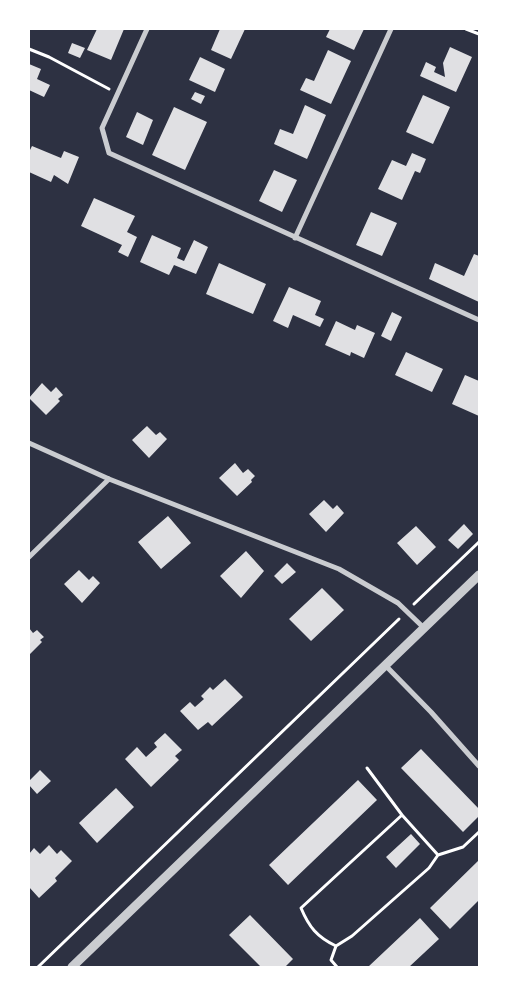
<!DOCTYPE html>
<html>
<head>
<meta charset="utf-8">
<style>
  body { margin:0 }
  #map { position:relative; width:508px; height:996px; overflow:hidden; background:#2d3142; font-family:"Asap Condensed",sans-serif }
  canvas { display:block }
  .frame { position:absolute; inset:0; border:30px solid #fff; pointer-events:none }
</style>
</head>
<body>
<div id="map">
<canvas width="508" height="996"></canvas>
<div class="frame"></div>
</div>
<script>
const c = document.querySelector('canvas').getContext('2d');
c.lineJoin = 'round';
function paint(path, color) { c.fillStyle = color; c.fill(path, 'evenodd'); }
function trace(path, color, width, dash) { c.strokeStyle = color; c.lineWidth = width; c.lineCap = dash ? 'butt' : 'round'; c.setLineDash(dash || []); c.stroke(path); }
paint(new Path2D(`
  M97 29H124L111 60 87 50Z
  M220 29H245L231 59 211 50Z
  M330 29H364L354 50 326 37Z
  M72 43 85 48 80 58 68 53Z
  M450 47 472 57 456 92 420 76 426 62 436 67 434 72 445 77 443 63Z
  M328 50 351 61 331 104 300 90 306 78 314 81Z
  M200 57 225 69 215 92 189 80Z
  M29 64 41 69 37 79 50 85 44 97 29 90Z
  M195 92 205 96 201 104 191 99Z
  M423 95 450 107 433 144 406 132Z
  M305 105 326 115 307 159 274 144 280 129 293 134Z
  M174 107 207 122 185 170 152 155Z
  M137 112 153 120 143 145 126 137Z
  M32 146 61 158 64 151 79 157 68 184 54 175 51 182 29 172V152Z
  M412 153 426 159 420 173 415 171 402 200 378 189 392 160 406 166Z
  M274 170 297 180 282 212 259 201Z
  M94 198 135 216 127 232 137 237 128 257 118 252 122 245 81 226Z
  M371 212 397 223 382 256 356 245Z
  M152 235 181 248 177 258 184 261 194 240 208 247 196 274 174 265 169 275 140 262Z
  M474 254 479 256V302L429 279 435 263 464 276Z
  M219 263 266 284 253 314 206 294Z
  M289 287 321 301 315 315 324 319 320 327 293 315 288 328 273 321Z
  M392 312 402 317 391 341 381 336Z
  M336 321 355 330 357 325 375 333 364 358 351 352 350 356 325 345Z
  M406 352 443 369 432 392 395 375Z
  M465 375 479 381V416L452 404Z
  M42 383 51 392 56 387 63 395 58 399 60 401 46 415 29 398Z
  M147 426 156 435 160 432 167 439 149 458 132 440Z
  M235 463 243 473 248 469 255 476 251 480 252 482 237 496 219 478Z
  M324 500 333 509 337 505 344 513 326 532 309 514Z
  M168 516 191 543 161 569 138 542Z
  M464 524 473 534 458 549 448 540Z
  M416 526 436 547 417 565 397 543Z
  M246 551 264 571 241 598 220 576Z
  M287 563 296 572 282 584 274 576Z
  M79 570 89 580 93 576 100 583 82 603 64 584Z
  M322 588 344 610 311 641 289 619Z
  M29 628 33 633 37 630 44 637 40 640 42 642 29 655Z
  M225 679 243 697 212 726 208 722 198 730 180 711 190 702 195 707 204 699 201 696 210 687 213 690Z
  M165 733 182 750 175 756 179 760 151 787 125 759 137 747 146 757 157 747 154 743Z
  M421 749 479 809V816L463 832 401 768Z
  M40 770 51 781 37 794 29 785V781Z
  M358 780 377 800 288 885 269 865Z
  M116 788 134 807 97 843 79 823Z
  M411 834 420 844 396 868 386 857Z
  M49 845 57 854 61 850 72 861 55 878 57 881 39 898 29 887V854L34 848 40 854Z
  M479 860V900L450 929 430 908Z
  M250 915 293 959 285 967H261L229 935Z
  M420 918 439 939 409 967H368Z`), '#e0e0e3');
trace(new Path2D(`
  M466 29 479 34
  M29 49 49 57 109 89
  M414 604 479 542
  M367 768 402 815 301 908C309 927 317 937 336 946L352 936 429 868 438 855 402 815
  M438 855 463 847 479 832
  M336 946 331 960 337 967
  M38 967 399 619`), '#fff', 3);
trace(new Path2D(`
  M147 29 102 128 109 153 479 320
  M295 238 391 29
  M29 443 109 479 339 569 398 603 424 628
  M29 557 109 479
  M385 665 431 712 479 766`), '#caccd0', 5);
trace(new Path2D(`
  M72 967 479 575`), '#caccd0', 9);
</script>
</body>
</html>
